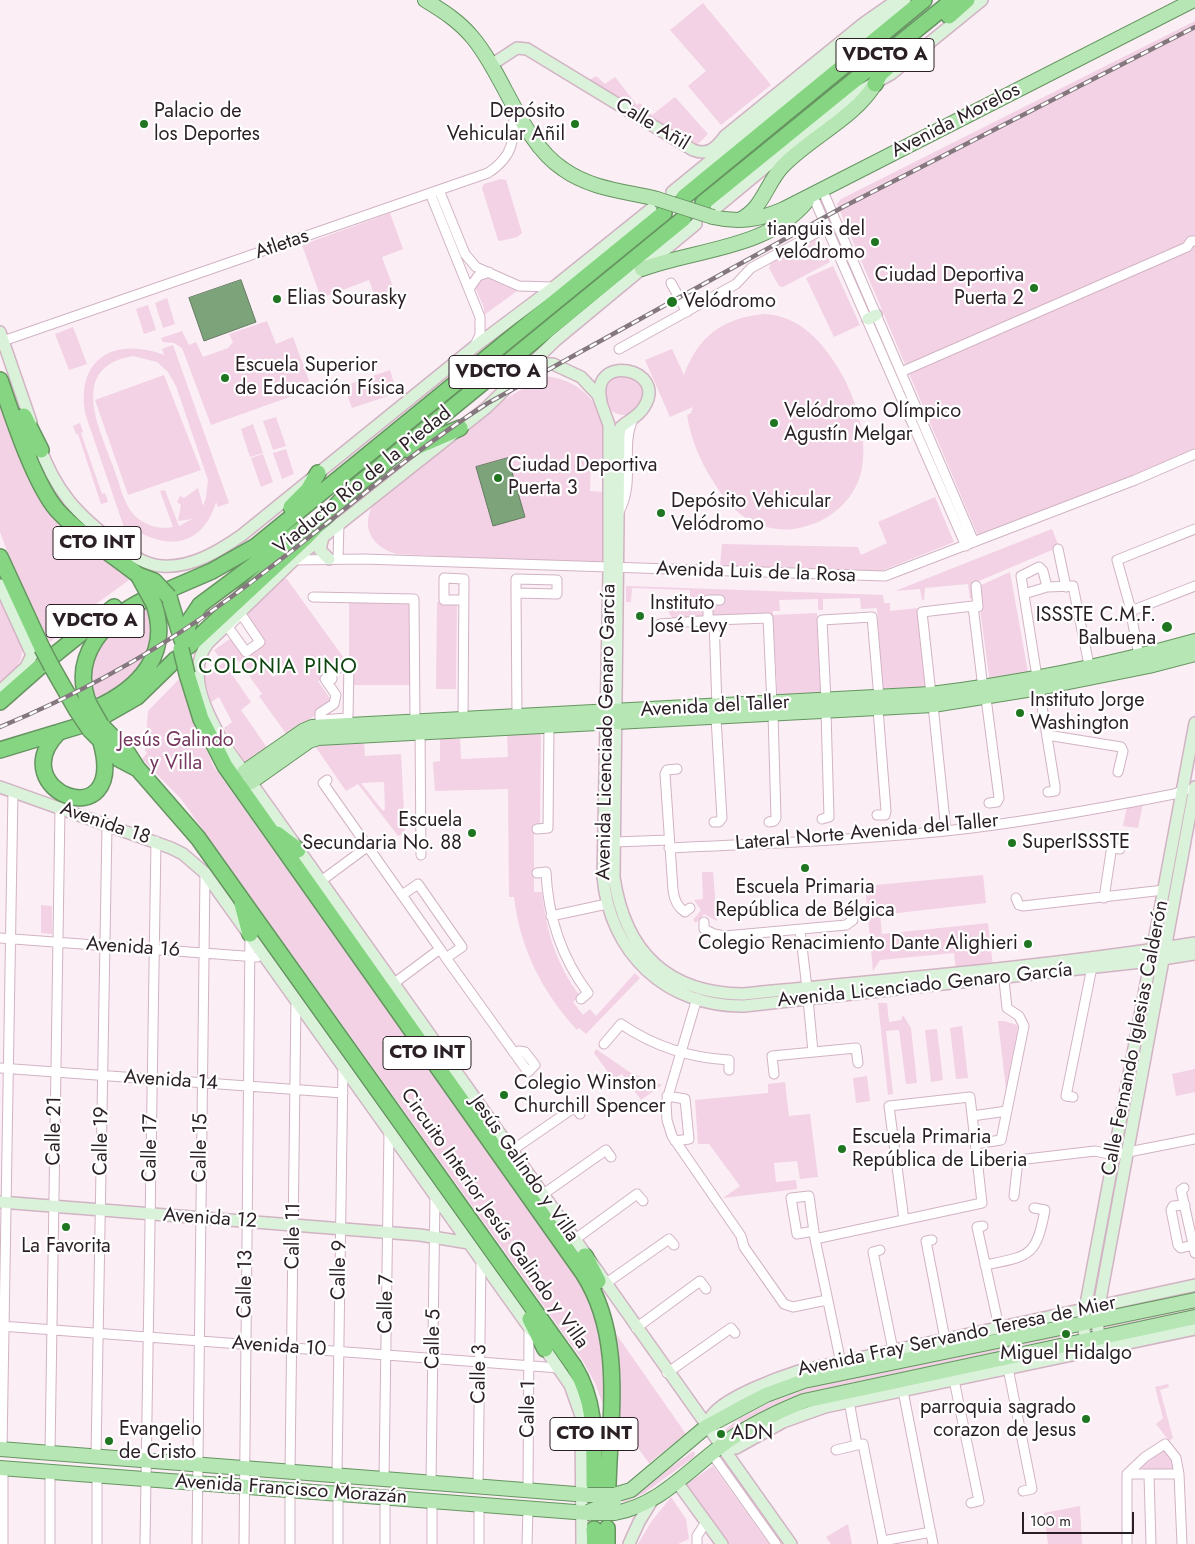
<!DOCTYPE html>
<html>
<head>
<meta charset="utf-8">
<style>
  body { margin:0 }
  #map { position:relative; width:1195px; height:1544px; overflow:hidden; background:#fbeef5; font-family:Jost,sans-serif }
  canvas { display:block }
  .scale { position:absolute; left:1022px; top:1512px; width:112px; height:22px; box-sizing:border-box; border:2px solid #2a1f25; border-top:0; padding-left:6px; font-size:15px; line-height:18px; white-space:nowrap; color:#2a1f25; -webkit-text-stroke:4px #fff; paint-order:stroke }
</style>
</head>
<body>
<div id="map">
<canvas width="1195" height="1544"></canvas>
<div class="scale">100 m</div>
</div>
<script>
const c = document.querySelector('canvas').getContext('2d');
c.lineJoin = 'round';
function paint(path, color) { c.fillStyle = color; c.fill(path, 'evenodd'); }
function trace(path, color, width, dash) { c.strokeStyle = color; c.lineWidth = width; c.lineCap = dash ? 'butt' : 'round'; c.setLineDash(dash || []); c.stroke(path); }
function drawText(font, color, halo, rows, align = 'center') {
  c.font = font + ' Jost,sans-serif'; c.lineWidth = 4.5; c.setLineDash([]); c.textBaseline = 'middle'; c.strokeStyle = halo; c.fillStyle = color; for (const [text, x, y, turn = 0] of rows) {
    c.save(); c.translate(x, y); c.rotate((+turn || 0) * Math.PI / 180); c.textAlign = isNaN(turn) ? turn : align; if (halo) c.strokeText(text, 0, 0); c.fillText(text, 0, 0); c.restore();
  }
}
paint(new Path2D(`
  M703 3 771 85 721 125 688 86 706 71 670 30Z
  M1195 21V453L979 538 837 204 841 199Z
  M596 76 605 84 615 77 637 105 640 103 652 115 675 97 708 134 694 148 586 82Z
  M501 179 506 180 522 233 517 237 500 241 498 240 482 188 484 184Z
  M390 213 403 249 382 257 396 295 377 302 369 280 321 298 302 245Z
  M817 238 830 262 783 287 779 286 769 268 771 263Z
  M833 266 860 325 834 337 806 278Z
  M487 278 517 291 484 315V308L475 287 480 280Z
  M167 298 175 324 163 328 155 303Z
  M148 305 156 330 144 334 136 309Z
  M764 314C797 316 818 337 835 363 854 392 868 433 862 468 854 514 798 543 755 523 737 515 723 498 713 481 700 461 691 439 687 415L691 413 693 407 670 417 645 360 672 349 684 375C698 337 722 318 764 314Z
  M267 321 276 344 293 337 312 389 211 425 182 348 174 343 163 342 161 338 182 331 189 345 196 342 203 357 228 348 233 342 229 334Z
  M73 327 87 364 69 370 55 334Z
  M173 345 229 503 218 507 216 502C204 542 174 551 139 532V536L128 539 85 413C76 357 116 337 164 355L162 349ZM133 356 157 362 168 372 176 386 208 480 206 498 203 506 198 488 184 498 180 496 177 502 181 505 178 521 192 519 179 526 165 490 160 491 173 527C159 530 144 525 134 515 123 503 119 481 113 466 99 427 68 367 133 356Z
  M390 370 397 393 352 408 344 386Z
  M164 375 201 470 128 495 95 400Z
  M604 395a20 20 0 1 1 40 0a20 20 0 1 1-40 0Z
  M543 376C573 378 598 396 603 427 605 438 603 450 603 462H591L590 491 603 492 602 564 397 554C370 547 359 524 376 501L488 410Z
  M0 395 37 480 129 580 96 604 50 642 16 575 0 532Z
  M276 417 286 446 273 450 263 421Z
  M80 423 83 432 81 433 102 494 105 493 108 502 101 504 78 434H76L73 426Z
  M253 424 263 453 250 457 241 429Z
  M286 449 294 474 282 479 273 453Z
  M263 454 273 482 261 487 251 458Z
  M935 497 954 542 881 571 720 567 722 544 858 547 861 555 887 543 878 522Z
  M1052 529 1059 547 974 583 976 599H970L968 584 925 588 924 600H922L920 589 895 591Z
  M1010 572 1029 678 990 683 977 587Z
  M281 579H287L289 582 346 661 318 681 333 703 287 735 259 696 262 694 238 660 227 667 251 702 241 710 268 749 246 764 224 728 232 722 219 697 211 702 203 673 207 674 223 663 214 650 234 636 246 652 260 642 241 614Z
  M626 586 883 595 884 603H890V611L917 608 926 694 883 698 877 608 861 609 860 598 823 599V610H818V599L779 600 780 611H773V615L817 613 821 703 778 705 773 620 677 625 667 610V603H690V590L632 588 631 602H626Z
  M0 599C6 612 24 640 22 654 21 666 8 675 0 682Z
  M349 601H411L412 685H349Z
  M437 602H457L456 689H436Z
  M150 605 155 625 148 654 137 671 127 680 95 700 90 687 92 657 113 625Z
  M181 677 190 713 214 767 583 1286C604 1333 606 1360 605 1410L595 1383 583 1361 181 799 142 759 147 753 145 750 148 711Z
  M541 732 540 824H534V892H542C546 931 556 964 580 996L573 1002 583 1015 590 1009 596 1016 635 973 640 978 586 1034 579 1028 577 1030C542 992 520 948 514 897H509L508 789 435 791 433 762 440 761V739H460L461 759 508 757 507 733Z
  M364 742 365 756 401 754 405 832 398 836 358 784 346 791 315 746ZM384 782 385 809 383 811 361 783Z
  M1143 803 1138 828 1123 826 1127 806Z
  M702 872H713L717 921 704 914 696 923 693 920 701 910 694 900 703 899Z
  M983 875 986 903 880 915 882 934 988 923 993 966 956 970 954 953 880 960 873 971 865 886Z
  M41 905 52 906V934L41 933Z
  M878 1003H887L889 1022 901 1020 903 1015 911 1028 917 1083 906 1084 899 1030 886 1031 893 1094 888 1095Z
  M998 1021H1004L1017 1025 1018 1028 1006 1089Z
  M962 1026 968 1078 956 1079 950 1028Z
  M937 1029 943 1080 931 1082 925 1030Z
  M596 1049 631 1073 662 1085 641 1100 622 1074 613 1079 594 1053Z
  M1195 1069V1092L1176 1096 1172 1074Z
  M867 1076 870 1101 856 1103 853 1078Z
  M785 1082 789 1116 810 1114 818 1177 800 1179 797 1161 774 1163 776 1182 796 1180 797 1189 723 1198 740 1186 709 1144H698L695 1100 768 1093V1084Z
  M1195 1306V1313L1104 1331 1102 1328 1104 1325Z
  M614 1331 686 1434 649 1463 633 1441H619L621 1377Z
  M1064 1332 1062 1337 811 1393 773 1406 727 1432 723 1431 739 1419 771 1402 826 1382Z
  M1168 1384 1169 1387 1160 1390 1173 1438 1169 1441 1156 1424 1163 1418 1155 1387Z
  M1164 1450 1175 1461V1473L1145 1470 1141 1467Z
  M692 1452H695L694 1457 643 1494 620 1504Z
  M713 1466 769 1544H724L683 1486Z
  M671 1497 686 1519 689 1539 678 1544H638L651 1522Z
  M1080 1506 1082 1544H1048L1044 1513Z
  M848 1524 852 1544H831L826 1537Z`), '#f2d2e4');
const water = new Path2D(`
  M241 280 256 322 204 341 189 298Z
  M508 458 525 517 493 526 476 467Z`);
paint(water, '#7da37b');
trace(water, '#647b61', 1);
const street = new Path2D(`
  M822 189 974 542
  M439 190 465 254 476 267 519 286 553 287
  M430 193 480 317V335L474 347
  M812 194 966 546
  M671 283 687 312
  M469 289 478 276 489 272
  M3 341 488 173C514 156 514 140 514 111
  M619 349 736 284 751 268 827 227
  M901 372 1187 247 1191 241H1195
  M619 512C636 480 620 449 633 419
  M1058 549 1066 587
  M338 559 339 523
  M294 560 363 559 885 576 1135 480 1195 454
  M516 593 557 594V580L516 579V593L517 716
  M1024 594 1047 587 1073 586 1090 670
  M313 597 414 599 415 721
  M973 606 978 607 976 586
  M1131 611 1195 586
  M241 614 260 642 246 652 228 627Z
  M708 620V600H720
  M714 620 768 618 772 704
  M660 624 714 620 717 707
  M1139 656 1129 603 1117 560 1195 529
  M349 662 348 718 320 720V713L334 704 336 695 325 679H332V672Z
  M1037 677 1021 576 1039 567 1043 571 1047 587
  M1039 688 1055 786V791L1048 792
  M931 694 922 612 973 606 983 688
  M986 698 999 798 997 802 989 803
  M826 701 822 620 872 617 879 698
  M933 705 946 831
  M463 720 464 579 444 578V600H464
  M420 729 421 855
  M1047 735 1121 747 1123 751 1118 772
  M677 769 667 770 665 774 673 890C674 899 677 907 685 912L690 908
  M327 780 323 783C362 839 401 894 440 949L446 958 528 1072 535 1065 525 1052 519 1051 514 1053
  M877 815H885L886 811 878 709
  M822 819 829 817 826 712
  M714 822H719L722 818 716 718
  M769 822 774 821 776 818 773 714
  M537 829 548 828 549 725
  M615 842 669 840
  M669 848C761 844 854 840 945 831 1022 823 1098 809 1174 794L1187 789
  M537 873 546 872C548 917 561 957 588 993L581 999
  M321 881 367 847
  M402 895 418 884 462 947 446 958
  M1016 898 1019 905 1023 906 1164 890
  M1104 898 1111 852 1113 848 1120 849
  M551 916 607 904
  M704 922V929L714 934 725 936 846 925 853 920V913
  M800 930 807 988
  M0 938 257 957
  M393 984 440 949
  M697 998 666 1103 667 1120 672 1136 741 1236 744 1247 784 1304 793 1307 827 1300
  M808 999 813 1052
  M604 1044 621 1024C655 1047 689 1058 729 1060V1070
  M0 1068 343 1093
  M774 1074 772 1056 856 1048 858 1063
  M667 1096 685 1099 689 1139 675 1141
  M1073 1097 1066 1096 1092 967
  M972 1116 1007 1111
  M975 1144 1001 1140 1024 1026 1019 1016 1007 1008 1003 971
  M511 1151 575 1107 580 1114
  M1184 1188 1181 1190 1195 1253
  M542 1195 606 1150 611 1157
  M1014 1196 1018 1160 1095 1151 1113 1155 1195 1139
  M1185 1205 1173 1206 1171 1210 1178 1245 1181 1248 1193 1245
  M983 1226 977 1227 999 1327
  M814 1231 797 1234 791 1198 809 1196 815 1239 842 1368
  M815 1239 982 1203 970 1097 889 1106 904 1220
  M574 1240 637 1194 643 1201
  M932 1240 926 1241 945 1339
  M880 1250 873 1252 893 1350
  M985 1265C1030 1256 1036 1257 1045 1210L1034 1208
  M605 1284 669 1239 674 1245
  M1 1326 559 1368
  M636 1328 700 1281 706 1289
  M1008 1368 1032 1489 1023 1491
  M667 1373 731 1328 735 1333
  M954 1380 979 1501 971 1503
  M903 1391 933 1544
  M849 1401 857 1445 863 1444 883 1544
  M2 1449 13 791
  M836 1450 857 1445
  M50 1453 60 809
  M712 1454 776 1544
  M96 1457 107 826
  M290 1472 296 1000
  M1127 1474H1179L1182 1544
  M337 1475 343 1065
  M1149 1475 1151 1544
  M384 1479 389 1130
  M431 1483 435 1196
  M478 1486 481 1261
  M528 1490 529 1329
  M883 1541 931 1532
  M3 1544V1469
  M50 1544V1472
  M97 1544V1476
  M145 1544 156 841
  M197 1544 205 873
  M244 1544 250 934
  M290 1544V1490
  M338 1544V1494
  M385 1544V1498
  M432 1544V1501
  M479 1544V1505
  M527 1544 528 1509
  M697 1544V1536L706 1522
  M1127 1544V1474L1145 1457 1165 1444 1176 1458 1179 1474`);
const secondary = new Path2D(`
  M491 65 517 48 527 49 693 150C708 156 716 148 725 136L864 23 897 0
  M672 192 896 10 905 0
  M716 208 851 96 891 74 982 0
  M696 224 556 340 486 408 294 560 208 643C184 673 209 718 226 747L791 1544
  M868 319 876 315
  M0 332 31 422
  M530 370 544 364H553L581 377 598 395 609 425V569L603 877C610 953 666 1007 744 1006L1150 961 1195 954
  M601 401C589 352 669 368 644 407 639 416 629 420 621 427L619 431 614 877C625 951 667 993 743 994 894 979 1045 967 1195 943
  M38 442C55 491 77 515 118 545 132 555 145 565 162 566 192 568 219 551 242 535L474 347 554 287 651 209
  M323 537 320 550 329 559
  M0 585 32 655 26 667 0 691
  M0 787 171 848 183 854 205 873 531 1330
  M0 1202 420 1235 469 1243
  M541 1343 570 1385 581 1416 582 1544
  M1100 1350 1097 1319 1099 1306 1195 787
  M1087 1352 1083 1322 1085 1309 1195 723
  M706 1427C708 1423 710 1417 714 1413 729 1396 777 1378 799 1371L1195 1285
  M721 1446 736 1448 783 1422 825 1407 1195 1329
  M677 1482 722 1544
  M629 1544 639 1522 653 1499`);
const primary = new Path2D(`
  M425 0C443 11 459 21 473 38 504 75 522 142 563 169 591 189 624 191 657 199
  M713 217C739 223 759 220 784 209L1194 0
  M739 220C763 209 766 184 782 167 809 138 855 118 875 84
  M642 269C696 249 768 249 807 201
  M244 772 303 731 312 727 931 694C1020 683 1109 665 1195 641
  M251 782 309 741 318 738 933 705 1039 688 1149 666 1195 654
  M0 1449 588 1495
  M0 1468 588 1513
  M614 1495 631 1490 706 1427 766 1395 804 1381 1195 1300
  M614 1513C660 1506 692 1466 729 1440 752 1424 777 1412 804 1401L1195 1317`);
const highway = new Path2D(`
  M949 16 967 0
  M875 84 880 74 900 56
  M684 197 924 0
  M703 203 953 0
  M0 380C12 415 34 483 57 510 80 535 112 554 138 575
  M24 416 41 450
  M409 450 460 428
  M291 507 308 490 318 473
  M0 557 42 648
  M168 590 212 571 256 546 664 213
  M169 597 182 640
  M183 642 190 620 200 605 302 529
  M189 646 305 538 349 492 683 219
  M53 656 114 607
  M52 667 76 709
  M187 674 201 719 225 766 583 1273C624 1336 610 1414 608 1485
  M0 702 43 664
  M89 704C69 656 106 618 146 599
  M96 708C140 688 171 654 154 604
  M102 717 137 697 176 659
  M101 725 127 752 136 766
  M90 730 119 759 138 769 198 838 574 1366C597 1403 594 1442 594 1485
  M59 732C0 791 128 840 101 742
  M0 750 79 726
  M277 834 298 850
  M242 904 250 934
  M585 1256 598 1281
  M530 1319 545 1349
  M594 1529 595 1544
  M607 1544V1528`);
trace(street, '#d2b3c4', 11);
trace(secondary, '#d2b3c4', 14);
trace(primary, '#669561', 16);
trace(highway, '#669561', 18);
trace(street, '#fff', 9);
trace(secondary, '#dbf2da', 11);
trace(primary, '#b6e6b4', 14);
trace(highway, '#86d582', 15);
const rail = new Path2D(`
  M0 727C72 697 139 661 203 617 301 550 388 467 488 403L843 207 1195 27`);
trace(rail, '#84787e', 4.5);
trace(rail, '#fff', 2.5, [8]);
const primaryBridge = new Path2D(`
  M657 199 713 217
  M588 1495H614
  M588 1512 614 1501
  M591 1513H614`);
const highwayBridge = new Path2D(`
  M138 575 154 581 169 597
  M138 575 154 604
  M42 648 52 667
  M181 649 187 674
  M89 704 101 725
  M76 709 90 730`);
trace(primaryBridge, '#669561', 16, []);
trace(highwayBridge, '#669561', 18, []);
trace(primaryBridge, '#b6e6b4', 14);
trace(highwayBridge, '#86d582', 15);
for (const [x, y, r, color] of [
  [144,124,5,"#1f7520"],
  [575,124,5,"#1f7520"],
  [875,242,5,"#1f7520"],
  [1034,288,5,"#1f7520"],
  [277,299,5,"#1f7520"],
  [672,302,6,"#1f7520"],
  [225,378,5,"#1f7520"],
  [774,423,5,"#1f7520"],
  [498,478,5,"#1f7520"],
  [661,513,5,"#1f7520"],
  [640,616,5,"#1f7520"],
  [1167,627,6,"#1f7520"],
  [1020,713,5,"#1f7520"],
  [472,833,5,"#1f7520"],
  [1012,843,5,"#1f7520"],
  [805,868,5,"#1f7520"],
  [1028,944,5,"#1f7520"],
  [504,1095,5,"#1f7520"],
  [842,1149,5,"#1f7520"],
  [66,1227,5,"#1f7520"],
  [1066,1334,5,"#1f7520"],
  [1086,1419,5,"#1f7520"],
  [721,1434,5,"#1f7520"],
  [109,1441,5,"#1f7520"]
]) { const dot = new Path2D(); dot.arc(x, y, r, 0, 2 * Math.PI); c.fillStyle = color; c.fill(dot); trace(dot, '#fff', 2); }
for (const [x, y, w] of [
  [885,55,98],
  [498,372,98],
  [97,543,88],
  [95,621,98],
  [427,1053,88],
  [594,1434,88]
]) { const box = new Path2D(); box.roundRect(x - w / 2, y - 16.5, w, 33, 4); c.fillStyle = '#fff'; c.fill(box); trace(box, '#2a1f25', 1); }
drawText('bold 19px', '#2a1f25', null, [
  ["VDCTO A",885,55],
  ["VDCTO A",498,372],
  ["CTO INT",97,543],
  ["VDCTO A",95,621],
  ["CTO INT",427,1053],
  ["CTO INT",594,1434]
]);
drawText('20px', '#2a1f25', '#fff', [
  ["Palacio de",154,112],
  ["los Deportes",154,135],
  ["Depósito",565,112,"right"],
  ["Vehicular Añil",565,135,"right"],
  ["tianguis del",865,230,"right"],
  ["velódromo",865,253,"right"],
  ["Ciudad Deportiva",1024,276,"right"],
  ["Puerta 2",1024,299,"right"],
  ["Elias Sourasky",287,299],
  ["Velódromo",683,302],
  ["Escuela Superior",235,366],
  ["de Educación Física",235,389],
  ["Velódromo Olímpico",784,412],
  ["Agustín Melgar",784,435],
  ["Ciudad Deportiva",508,466],
  ["Puerta 3",508,489],
  ["Depósito Vehicular",671,502],
  ["Velódromo",671,525],
  ["Instituto",650,604],
  ["José Levy",650,627],
  ["ISSSTE C.M.F.",1156,616,"right"],
  ["Balbuena",1156,639,"right"],
  ["Instituto Jorge",1030,701],
  ["Washington",1030,724],
  ["Escuela",462,821,"right"],
  ["Secundaria No. 88",462,844,"right"],
  ["SuperISSSTE",1022,843],
  ["Escuela Primaria",805,888,"center"],
  ["República de Bélgica",805,911,"center"],
  ["Colegio Renacimiento Dante Alighieri",1018,944,"right"],
  ["Colegio Winston",514,1084],
  ["Churchill Spencer",514,1107],
  ["Escuela Primaria",852,1138],
  ["República de Liberia",852,1161],
  ["La Favorita",66,1247,"center"],
  ["Miguel Hidalgo",1066,1354,"center"],
  ["parroquia sagrado",1076,1408,"right"],
  ["corazon de Jesus",1076,1431,"right"],
  ["Evangelio",119,1430],
  ["de Cristo",119,1453],
  ["ADN",731,1434]
], 'left');
drawText('20px', '#2a1f25', '#fff', [
  ["Avenida Morelos",956,121,-27],
  ["Calle Añil",652,125,31],
  ["Atletas",282,245,-19],
  ["Viaducto Río de la Piedad",363,481,-39],
  ["Avenida Luis de la Rosa",756,573,2],
  ["Avenida del Taller",715,707,-3],
  ["Avenida Licenciado Genaro García",607,732,-89],
  ["Avenida 18",105,824,19],
  ["Lateral Norte Avenida del Taller",867,833,-5],
  ["Avenida 16",133,948,4],
  ["Avenida Licenciado Genaro García",925,986,-6],
  ["Calle Fernando Iglesias Calderón",1136,1038,-79],
  ["Avenida 14",171,1081,4],
  ["Calle 21",55,1131,-89],
  ["Calle 19",102,1141,-89],
  ["Calle 17",151,1148,-89],
  ["Calle 15",201,1148,-89],
  ["Jesús Galindo y Villa",524,1169,55],
  ["Avenida 12",210,1219,4],
  ["Circuito Interior Jesús Galindo y Villa",494,1219,55],
  ["Calle 11",294,1236,-89],
  ["Calle 9",340,1270,-89],
  ["Calle 13",246,1284,-89],
  ["Calle 7",387,1304,-89],
  ["Avenida Fray Servando Teresa de Mier",957,1337,-12],
  ["Calle 5",434,1339,-89],
  ["Avenida 10",279,1347,4],
  ["Calle 3",480,1374,-89],
  ["Calle 1",529,1409,-89],
  ["Avenida Francisco Morazán",291,1490,4]
]);
drawText('20px', '#76385f', '#fff', [
  ["Jesús Galindo",176,741],
  ["y Villa",176,764]
]);
c.letterSpacing = '1px';
drawText('21px', '#0f4510', '#fff', [
  ["COLONIA PINO",278,668]
]);
c.letterSpacing = '0px';
</script>
</body>
</html>
